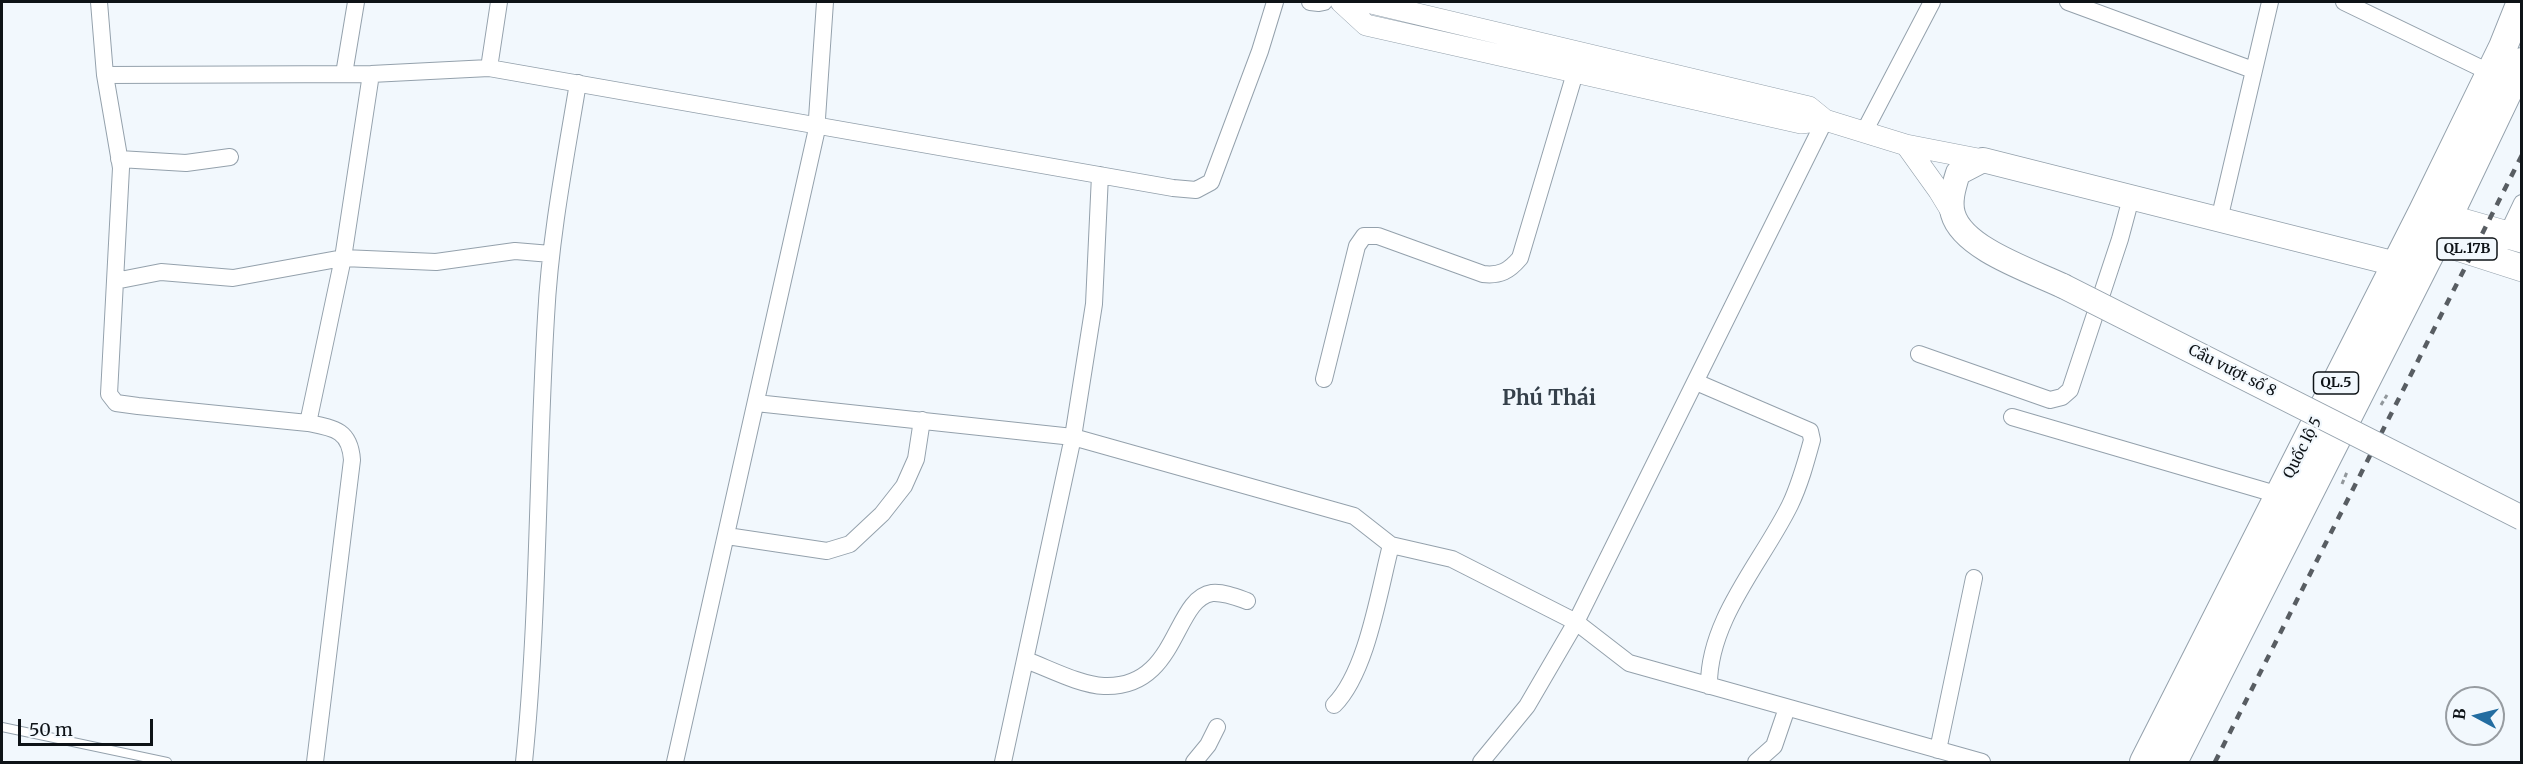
<!DOCTYPE html>
<html>
<head>
<meta charset="utf-8">
<style>
  body { margin:0 }
  #map { position:relative; width:2523px; height:764px; overflow:hidden; background:#f2f8fd; font-family:Merriweather,serif }
  canvas { display:block }
  .frame { position:absolute; inset:0; border:3px solid #0e1317; pointer-events:none }
  .north { position:absolute; left:2445px; top:686px; width:60px; height:60px; box-sizing:border-box; background:#f2f8fd; border:2px solid #979ca1; border-radius:50%; rotate:277deg; font-size:16px; font-weight:700; line-height:24px; text-align:center; color:#0e1317 }
  .north::after { content:''; display:block; margin:auto; width:21px; height:27px; background:#236da1; clip-path:polygon(50% 0,100% 100%,50% 72%,0 100%) }
  .scale { position:absolute; left:18px; top:719px; width:135px; height:27px; box-sizing:border-box; border:3px solid #0e1317; border-top:0; padding-left:8px; font-size:18px; line-height:21px; white-space:nowrap; color:#0e1317; -webkit-text-stroke:4px #f2f8fd; paint-order:stroke }
</style>
</head>
<body>
<div id="map">
<canvas width="2523" height="764"></canvas>
<div class="frame"></div>
<div class="north">B</div>
<div class="scale">50 m</div>
</div>
<script>
const c = document.querySelector('canvas').getContext('2d');
c.lineJoin = 'round';
function trace(path, color, width, dash) { c.strokeStyle = color; c.lineWidth = width; c.lineCap = dash ? 'butt' : 'round'; c.setLineDash(dash || []); c.stroke(path); }
function drawText(font, color, halo, rows, align = 'center') {
  c.font = font + ' Merriweather,serif'; c.lineWidth = 4.5; c.setLineDash([]); c.textBaseline = 'middle'; c.strokeStyle = halo; c.fillStyle = color; for (const [text, x, y, turn = 0] of rows) {
    c.save(); c.translate(x, y); c.rotate((+turn || 0) * Math.PI / 180); c.textAlign = isNaN(turn) ? turn : align; if (halo) c.strokeText(text, 0, 0); c.fillText(text, 0, 0); c.restore();
  }
}
const service = new Path2D(`
  M2 727 167 762`);
const minor = new Path2D(`
  M99 2 105 75 121 168 109 394 116 403 138 406 308 423
  M1310 2 1319 3 1324 2
  M2068 2 2253 70
  M2344 2 2491 73
  M489 68 499 2
  M344 74 356 2
  M105 75 371 74 489 68 1173 188 1196 190 1211 182 1260 51 1275 2
  M1864 132 1932 2
  M119 159 186 163 230 157
  M2219 220 2270 2
  M2503 243 2522 203
  M115 281 161 272 233 278 343 258 436 262 515 251 551 254
  M1919 354 2050 400 2062 397 2070 390 2120 239 2131 198
  M1324 379 1357 246 1364 236H1378L1483 274C1500 276 1509 271 1520 258L1575 73
  M1696 382 1803 428 1810 431 1812 440C1806 462 1800 484 1790 505 1762 562 1708 620 1709 686
  M756 403 1073 437 1354 516 1391 545 1452 559 1576 622 1629 663 1982 762
  M2012 417 2279 495
  M727 536 827 551 850 544 882 514 904 486 916 459 922 420
  M1026 660C1050 669 1080 685 1104 686 1178 689 1173 599 1212 593 1224 592 1236 597 1247 601
  M1334 705C1367 672 1379 591 1391 545
  M1938 750 1974 578
  M315 762 352 460C350 430 334 428 308 423L343 258 371 74
  M524 762C539 615 537 466 546 317 550 238 565 161 578 83
  M675 762 816 133 825 2
  M1003 762 1073 437 1094 304 1100 175
  M1194 762 1208 745 1217 727
  M1481 762 1527 706 1576 622 1825 120
  M1756 762 1774 746 1787 708`);
const tertiary = new Path2D(`
  M1341 2 1366 25 1801 123 1825 120
  M1367 2 1809 107 1825 120 1906 145 1983 160
  M1906 145 1939 191 1953 214`);
const secondary = new Path2D(`
  M2063 286C2032 271 1963 249 1953 214 1949 201 1954 186 1958 173L1983 160 2396 264 2411 272`);
const primary = new Path2D(`
  M2427 212 2522 239
  M2416 234 2522 268`);
const trunk = new Path2D(`
  M2144 762 2423 211 2503 47 2521 2
  M2173 762 2437 240 2522 62`);
trace(service, '#94a1ac', 10);
trace(minor, '#94a1ac', 18);
trace(tertiary, '#94a1ac', 22);
trace(secondary, '#94a1ac', 26);
trace(primary, '#94a1ac', 28);
trace(trunk, '#94a1ac', 30);
trace(new Path2D(`
  M2381 405 2387 395
  M2342 484 2347 472`), '#91979b', 3, [4.5, 3]);
trace(service, '#fff', 8);
trace(minor, '#fff', 16);
trace(tertiary, '#fff', 21);
trace(secondary, '#fff', 24);
trace(primary, '#fff', 27);
trace(trunk, '#fff', 28);
trace(new Path2D(`
  M2215 762 2522 155`), '#585d62', 4.5, [8, 8]);
const secondaryBridge = new Path2D(`
  M2063 286 2522 518`);
trace(secondaryBridge, '#94a1ac', 26, []);
trace(secondaryBridge, '#fff', 24);
for (const [x, y, w] of [
  [2467,249,60],
  [2336,383,45]
]) { const box = new Path2D(); box.roundRect(x - w / 2, y - 11, w, 22, 4.5); c.fillStyle = '#f2f8fd'; c.fill(box); trace(box, '#0e1317', 1.5); }
drawText('bold 14px', '#0e1317', null, [
  ["QL.17B",2467,249],
  ["QL.5",2336,383]
]);
drawText('15px', '#0e1317', '#f2f8fd', [
  ["Cầu vượt số 8",2232,371,27],
  ["Quốc lộ 5",2303,448,-63]
]);
drawText('bold 21px', '#35404a', '#f2f8fd', [
  ["Phú Thái",1549,399]
]);
</script>
</body>
</html>
